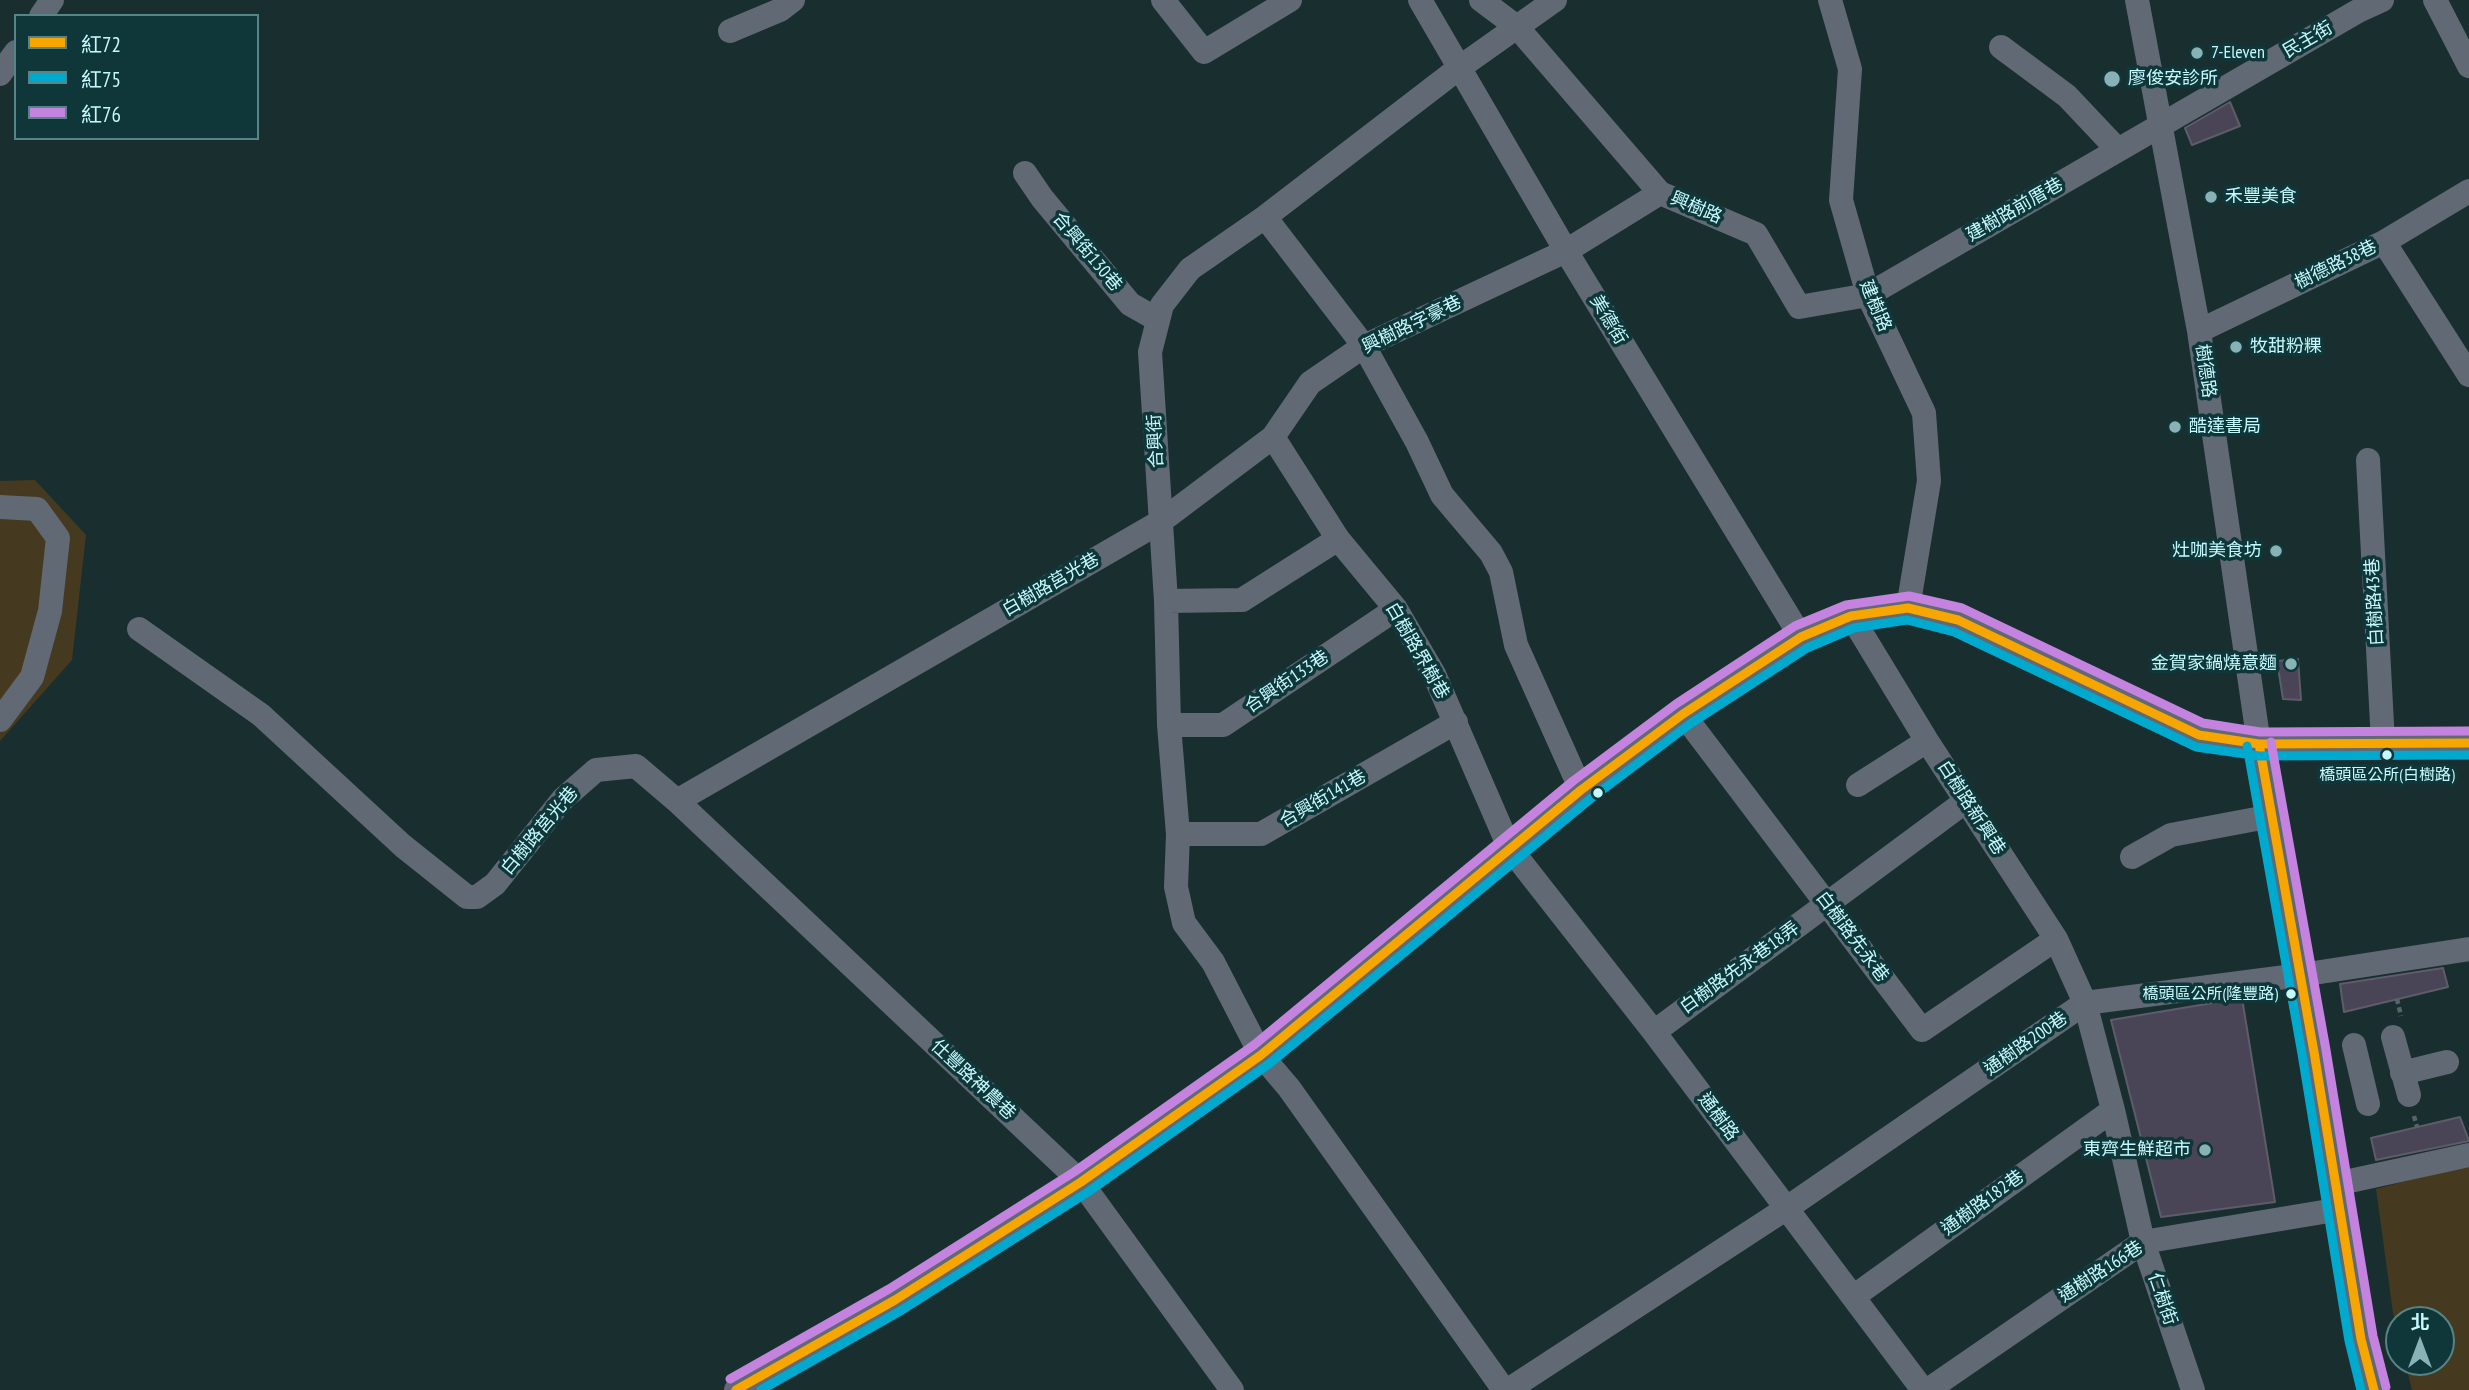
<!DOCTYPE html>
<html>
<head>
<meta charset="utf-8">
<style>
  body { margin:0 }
  #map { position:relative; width:2469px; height:1390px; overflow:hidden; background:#192e2f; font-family:"PT Sans Narrow","Noto Sans TC",sans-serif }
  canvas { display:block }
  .legend { position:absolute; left:14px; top:14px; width:245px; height:126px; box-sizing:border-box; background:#0f3639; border:2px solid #578487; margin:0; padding:9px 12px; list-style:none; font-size:21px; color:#c4f9fd }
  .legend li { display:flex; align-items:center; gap:14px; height:35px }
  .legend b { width:35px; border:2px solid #578487 }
  .north { position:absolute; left:2385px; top:1306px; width:70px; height:70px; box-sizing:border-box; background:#0f3639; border:2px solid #578487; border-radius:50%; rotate:0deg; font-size:19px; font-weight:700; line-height:28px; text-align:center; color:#c4f9fd }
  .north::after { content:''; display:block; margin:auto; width:24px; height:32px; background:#88b2b5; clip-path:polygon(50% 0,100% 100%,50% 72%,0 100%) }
</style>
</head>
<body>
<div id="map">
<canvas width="2469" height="1390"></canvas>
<ul class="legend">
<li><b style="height:9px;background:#f7a600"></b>紅72</li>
<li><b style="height:9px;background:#00a9ce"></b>紅75</li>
<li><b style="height:9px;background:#c483df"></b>紅76</li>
</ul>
<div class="north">北</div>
</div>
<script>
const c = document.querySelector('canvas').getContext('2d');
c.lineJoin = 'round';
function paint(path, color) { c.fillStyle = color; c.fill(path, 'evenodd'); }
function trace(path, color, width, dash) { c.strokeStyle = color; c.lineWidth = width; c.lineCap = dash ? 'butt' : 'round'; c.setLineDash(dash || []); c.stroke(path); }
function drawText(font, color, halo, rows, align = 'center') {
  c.font = font + ' "PT Sans Narrow","Noto Sans TC",sans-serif'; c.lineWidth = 7; c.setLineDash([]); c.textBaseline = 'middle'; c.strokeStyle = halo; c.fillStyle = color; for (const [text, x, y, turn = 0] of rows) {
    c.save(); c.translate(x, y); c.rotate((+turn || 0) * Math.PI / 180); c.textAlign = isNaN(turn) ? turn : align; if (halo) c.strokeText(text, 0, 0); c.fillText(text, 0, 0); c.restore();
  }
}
paint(new Path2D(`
  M35 480 86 535 72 660 0 741V481Z
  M2469 1164V1390H2412L2405 1362H2441V1320H2399V1338L2393 1313 2376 1189Z`), '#453a1f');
const building = new Path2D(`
  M2230 102 2240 126 2192 145 2185 128Z
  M2298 659 2301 700 2283 699 2277 661Z
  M2443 968 2448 987 2344 1012 2340 984Z
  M2242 998 2275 1202 2161 1217 2111 1020Z
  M2460 1117 2469 1141 2376 1160 2371 1138Z`);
paint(building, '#494556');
trace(building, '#5d5c68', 2);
trace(new Path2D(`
  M2397 999 2401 1016
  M2414 1116 2417 1127`), '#56646b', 4.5, [5, 3.5]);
trace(new Path2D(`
  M1163 0 1204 52 1290 0
  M1420 0 1566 251 1801 637
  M1481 0 1517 27 1660 193 1756 234 1799 307 1868 295 2358 11 2382 0
  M1830 0 1850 69 1841 200 1868 295 1924 413 1929 481 1908 608
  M2137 0 2199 331 2259 744 2314 1052 2361 1339 2374 1390
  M2435 0 2469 66
  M41 16 52 0
  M730 31 780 10 793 0
  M2001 47 2067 96 2118 150
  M0 74 16 52
  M1025 173 1042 198 1130 304 1158 320
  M1265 217 1364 346 1417 442 1442 495 1491 553 1501 572 1516 645 1581 790
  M2384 242 2469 375
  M2199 331 2384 242 2469 191
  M1273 437 1338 539 1396 609 1434 674 1509 847 1654 1032 1923 1390
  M2368 460 2383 743
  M0 507 37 509 58 538 50 611 32 677 0 720
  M1166 601 1242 600 1338 539
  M1851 616 1927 741 2056 939 2085 1003 2113 1110 2143 1242 2193 1390
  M139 629 261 715 403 846 467 897H477L495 884 563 799 596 770 636 766 677 801 1081 1182 1232 1390
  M1683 714 1922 1030 2056 939
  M1169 725H1223L1396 609
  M1858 785 1927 741
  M677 801 1160 522 1273 437 1310 383 1364 346 1566 251 1660 193
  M1178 834H1261L1456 722
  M2132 857 2171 835 2272 816
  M1654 1032 1966 801
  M2393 1037 2409 1095
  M2354 1045 2368 1104
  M2402 1073 2447 1062
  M2336 1184 2469 1155
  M1853 1297 2113 1110
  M736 1390 895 1300 1081 1182 1261 1055 1581 790 1683 714 1801 637 1851 616 1908 608 1958 620 2199 735 2259 744 2469 743
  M1504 1390 1289 1088 1261 1055 1213 962 1184 923 1176 887 1178 834 1169 725 1166 601 1150 352 1162 305 1190 269 1265 217 1459 68 1555 0
  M1508 1390 1787 1208 2085 1003 2301 975 2469 949
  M1928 1390 2143 1242 2341 1209`), '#606974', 24);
trace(new Path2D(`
  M2259 744 2314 1052 2361 1339 2374 1390
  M736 1390 895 1300 1081 1182 1261 1055 1581 790 1683 714 1801 637 1851 616 1908 608 1958 620 2199 735 2259 744 2469 743`), '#f7a600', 9);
trace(new Path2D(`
  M2247 746 2302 1054 2349 1341 2361 1390
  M761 1390 902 1310 1088 1192 1269 1064 1589 800 1690 724 1807 648 1854 628 1907 620 1954 632 2196 747 2259 756 2469 755`), '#00a9ce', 9);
trace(new Path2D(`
  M2271 742 2326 1050 2373 1336 2386 1387
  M730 1379 889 1289 1074 1172 1254 1045 1573 781 1676 704 1795 626 1846 605 1909 596 1962 608 2203 723 2260 732 2469 731`), '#c483df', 9);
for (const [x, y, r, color] of [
  [2197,53,7,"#88b2b5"],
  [2112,79,9,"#88b2b5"],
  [2211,197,7,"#88b2b5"],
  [2236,347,7,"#88b2b5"],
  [2175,427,7,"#88b2b5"],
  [2276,551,7,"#88b2b5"],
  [2291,664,7,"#88b2b5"],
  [2387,755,6,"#c4f9fd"],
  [1598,793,6,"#c4f9fd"],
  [2291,994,6,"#c4f9fd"],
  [2205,1150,7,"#88b2b5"]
]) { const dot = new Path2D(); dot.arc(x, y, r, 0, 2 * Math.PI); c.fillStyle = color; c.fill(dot); trace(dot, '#0f3639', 2.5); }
drawText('16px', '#c4f9fd', '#0f3639', [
  ["橋頭區公所(白樹路)",2387,775],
  ["橋頭區公所(隆豐路)",2278,994,"right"]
]);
drawText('18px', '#c4f9fd', '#0f3639', [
  ["民主街",2308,40,-30],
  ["興樹路",1696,208,23],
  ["建樹路前厝巷",2015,210,-30],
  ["合興街130巷",1087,252,50],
  ["樹德路38巷",2336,265,-26],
  ["建樹路",1875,306,67],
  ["美德街",1608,320,59],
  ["興樹路字豪巷",1412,325,-26],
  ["樹德路",2205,371,82],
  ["合興街",1156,441,-93],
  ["白樹路莒光巷",1051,585,-30],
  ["白樹路43巷",2375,602,-93],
  ["白樹路界樹巷",1417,651,60],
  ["合興街133巷",1287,682,-34],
  ["合興街141巷",1323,799,-30],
  ["白樹路新興巷",1971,808,57],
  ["白樹路莒光巷",540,831,-50],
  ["白樹路先永巷",1852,937,53],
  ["白樹路先永巷18弄",1740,968,-36],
  ["通樹路200巷",2026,1044,-35],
  ["仕豐路神農巷",973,1080,43],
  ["通樹路",1718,1117,53],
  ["通樹路182巷",1983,1203,-36],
  ["通樹路166巷",2101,1272,-33],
  ["仁樹街",2162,1299,71]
]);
drawText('18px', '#c4f9fd', '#0f3639', [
  ["7-Eleven",2211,53],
  ["廖俊安診所",2128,79],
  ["禾豐美食",2225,197],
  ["牧甜粉粿",2250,347],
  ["酷達書局",2189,427],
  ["灶咖美食坊",2262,551,"right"],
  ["金賀家鍋燒意麵",2277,664,"right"],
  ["東齊生鮮超市",2191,1150,"right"]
], 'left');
</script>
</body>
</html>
